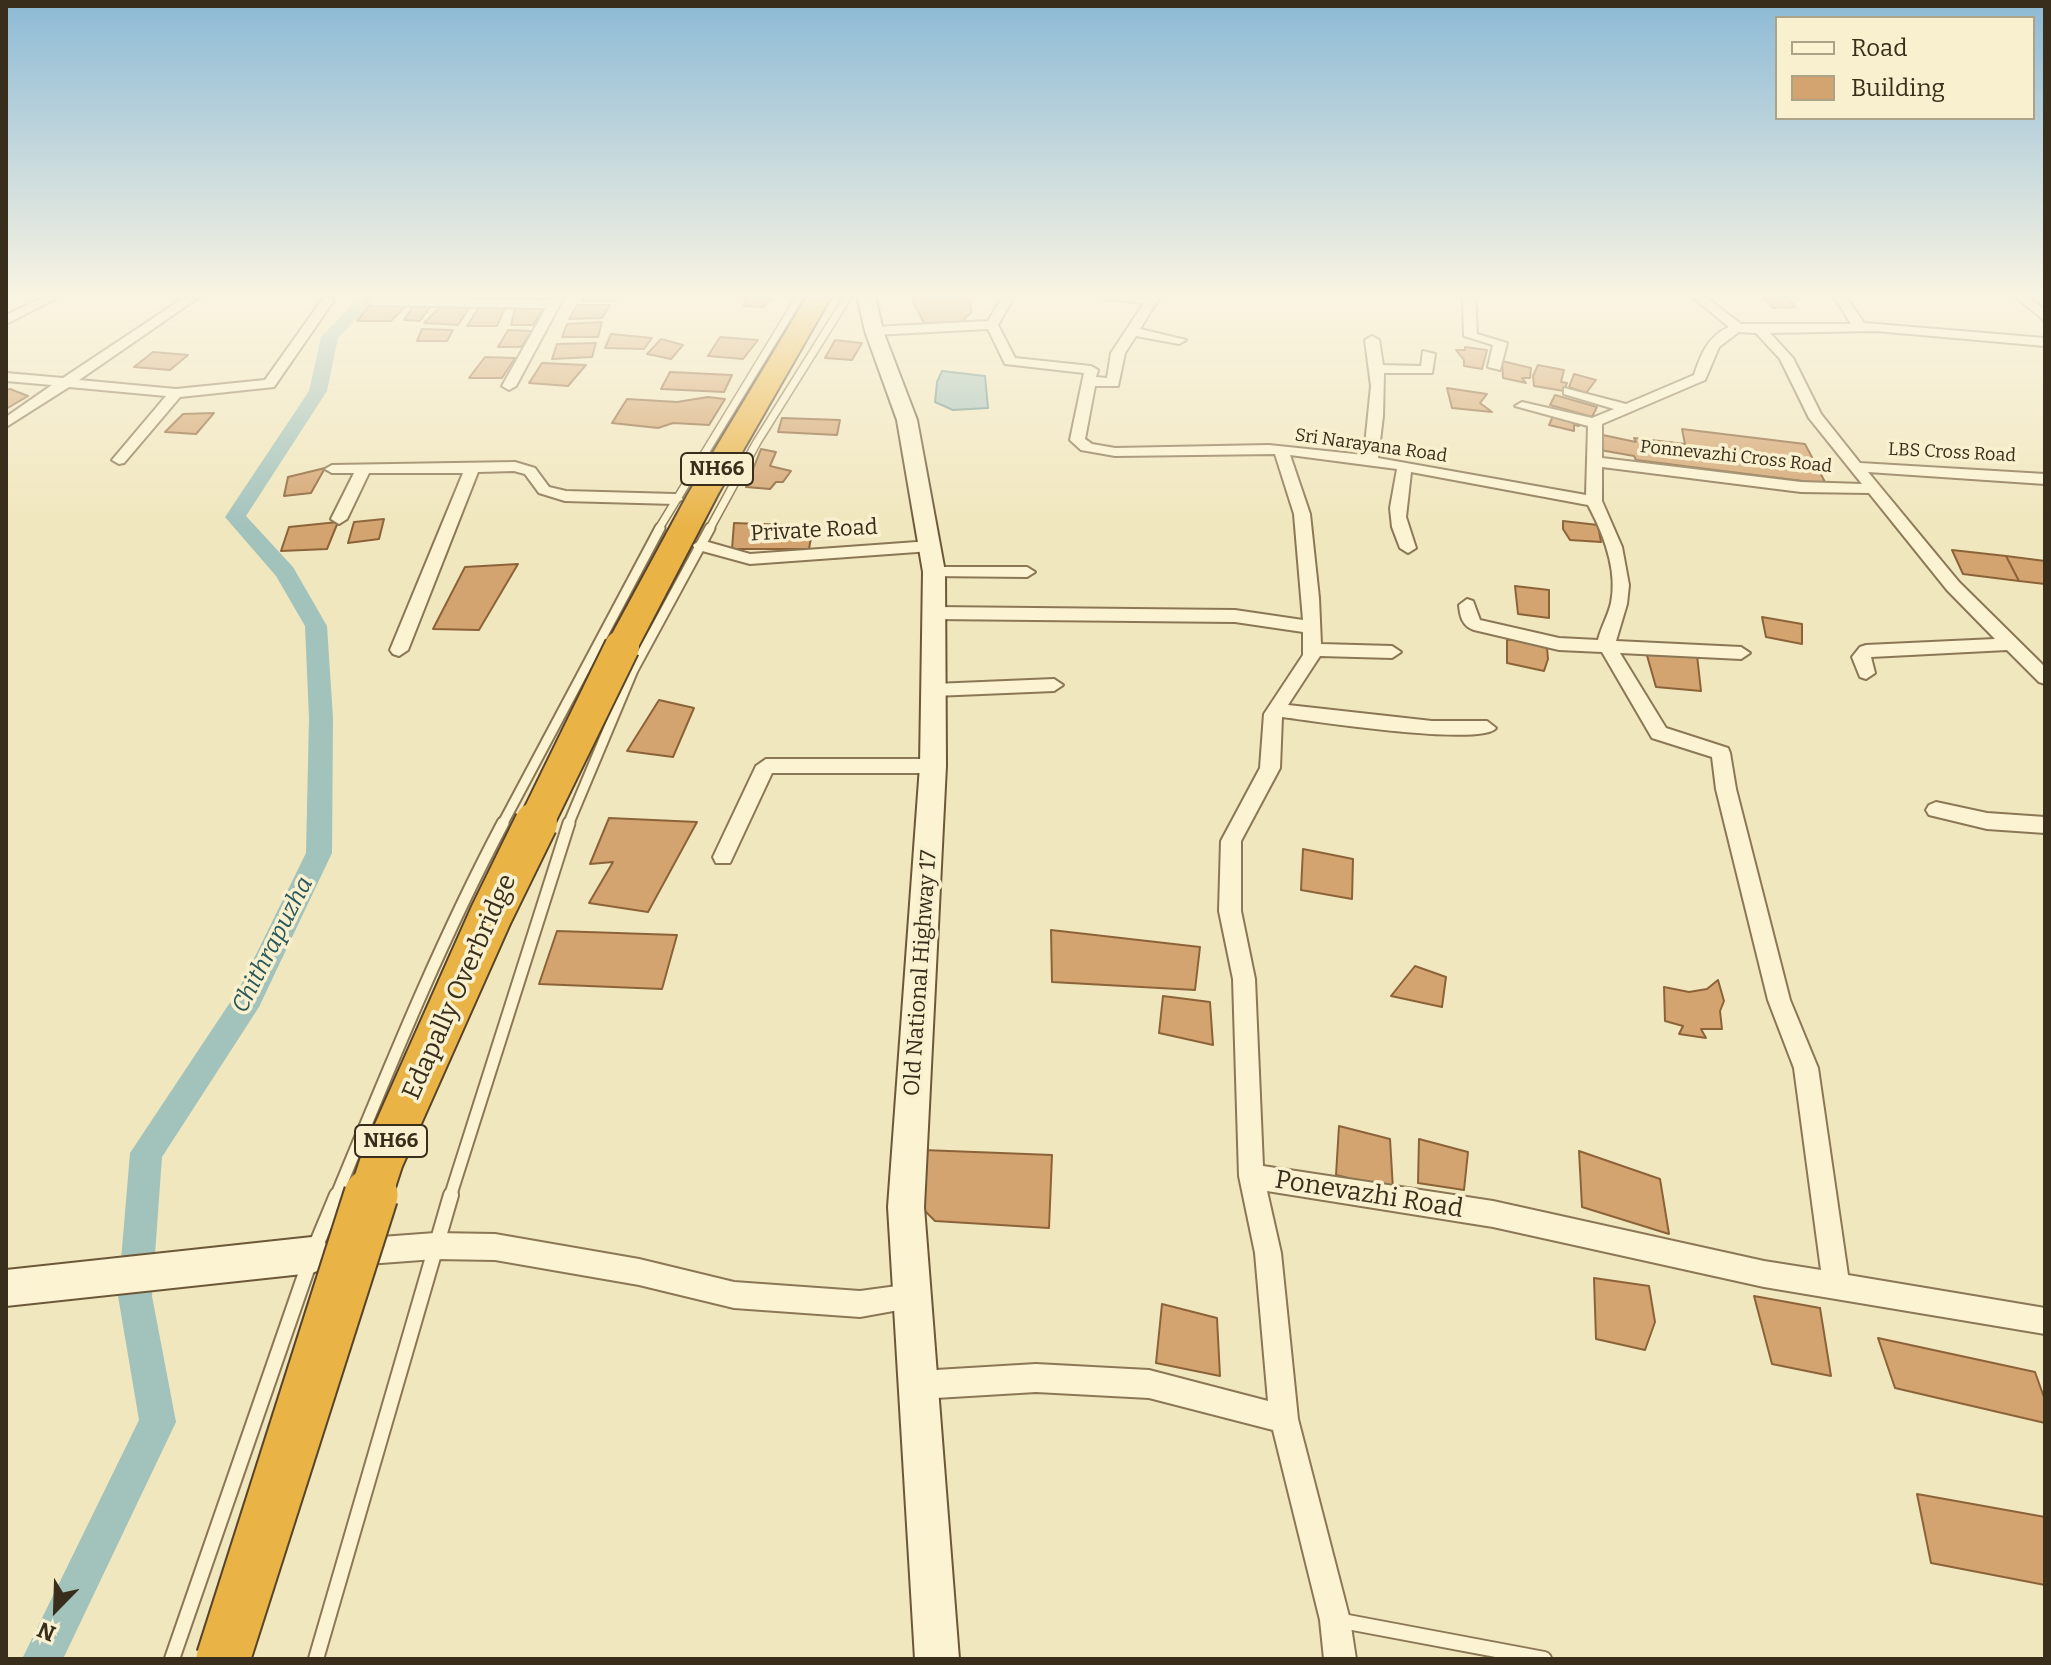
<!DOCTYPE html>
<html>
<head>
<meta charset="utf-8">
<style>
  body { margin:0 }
  #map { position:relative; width:2051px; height:1665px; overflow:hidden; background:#f1e7be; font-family:Bitter,serif }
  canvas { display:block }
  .frame { position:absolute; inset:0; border:8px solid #392d1b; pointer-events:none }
  .legend { position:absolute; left:1775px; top:16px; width:260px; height:104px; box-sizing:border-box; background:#f8f0ce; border:2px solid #aca286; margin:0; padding:10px 14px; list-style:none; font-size:24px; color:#392d1b }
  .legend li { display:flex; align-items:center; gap:16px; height:40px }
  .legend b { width:40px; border:2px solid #aca286 }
  .north { position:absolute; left:16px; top:1569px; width:80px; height:80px; -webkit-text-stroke:6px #f8f0ce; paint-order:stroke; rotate:203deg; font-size:22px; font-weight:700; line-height:32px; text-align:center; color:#392d1b }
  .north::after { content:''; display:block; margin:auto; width:28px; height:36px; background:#392d1b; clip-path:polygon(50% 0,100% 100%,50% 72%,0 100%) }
</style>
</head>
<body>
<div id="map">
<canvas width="2051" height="1665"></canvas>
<div class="frame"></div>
<ul class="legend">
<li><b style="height:10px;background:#fbf3d1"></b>Road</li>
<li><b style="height:22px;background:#d3a470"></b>Building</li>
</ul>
<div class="north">N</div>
</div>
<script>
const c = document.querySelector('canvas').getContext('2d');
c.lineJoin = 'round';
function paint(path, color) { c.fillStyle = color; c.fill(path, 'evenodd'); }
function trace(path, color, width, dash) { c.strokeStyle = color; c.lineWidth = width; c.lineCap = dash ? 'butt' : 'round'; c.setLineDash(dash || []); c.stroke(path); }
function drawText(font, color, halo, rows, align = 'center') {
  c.font = font + ' Bitter,serif'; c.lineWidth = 7; c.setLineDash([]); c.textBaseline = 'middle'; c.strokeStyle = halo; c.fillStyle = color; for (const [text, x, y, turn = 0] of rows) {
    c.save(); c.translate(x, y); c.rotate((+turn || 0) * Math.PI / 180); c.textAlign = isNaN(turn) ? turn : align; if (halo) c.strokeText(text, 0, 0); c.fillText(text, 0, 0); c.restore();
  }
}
const water = new Path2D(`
  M942 371 985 376 988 408 953 410 935 402 937 382Z`);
paint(water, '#a2c2bc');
trace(water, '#68918b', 2);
paint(new Path2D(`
  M362 295H379L338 338 327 391 246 516 293 567 327 626 333 718 332 853 259 1007 162 1157 152 1296 176 1422 63 1659H22L139 1420 118 1296 130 1153 239 989 306 853 309 718 305 626 276 576 225 517 309 391 321 337Z`), '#a2c2bc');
const building = new Path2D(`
  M585 295H618L615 301H582Z
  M749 295H773L764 307 743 306Z
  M914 295H970L971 313 965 318 964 325 926 327 913 302Z
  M1761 295H1785L1796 307 1773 308Z
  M371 304H408L391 321H357Z
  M432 304 420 321 404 320 414 305Z
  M442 305 470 307 458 325 424 323Z
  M577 305H610L602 318 569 319Z
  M506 306 497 326H467L479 307Z
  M515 308 543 309 533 325H511Z
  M602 322 598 337H562L567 324Z
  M422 329 453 330 447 341H417Z
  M508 330 532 331 521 347H498Z
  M611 334 652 338 644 349 605 348Z
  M720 337 758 340 743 359 708 356Z
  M661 339 683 345 671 359 647 354Z
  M835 340 862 343 852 360 825 358Z
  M596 343 592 357 552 359 557 344Z
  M1465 347 1487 350 1482 369 1464 366V360L1456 350H1465Z
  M153 352 188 355 170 370 134 367Z
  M485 357 515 358 502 378H469Z
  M1502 361 1531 368 1530 378H1522L1526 383 1503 378Z
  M542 363 586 365 568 386 529 383Z
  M1538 365 1564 370 1561 382 1567 383 1564 391 1534 386 1533 376Z
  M670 372 732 375 724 392 661 389Z
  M1574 374 1596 380 1586 393 1569 387Z
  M1447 388 1487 394 1480 403 1492 412 1452 408Z
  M10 389 28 396 6 409V390Z
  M1555 395 1597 407 1592 417 1550 405Z
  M708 397 725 399 709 425 673 423 658 428 612 423 627 399 677 402Z
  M214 413 196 434 165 432 183 414Z
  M1553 416 1581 421 1579 426 1574 425V431L1549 425Z
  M782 418 840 420 837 435 778 432Z
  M1682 429 1805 444 1826 484 1636 460 1634 456 1600 450 1598 434 1636 442 1634 438 1685 444Z
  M761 449 776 452 770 466 791 471 783 482H776L770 489 746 487Z
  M325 468 311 493 284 496 288 477Z
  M384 519 379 539 348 543 354 522Z
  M1563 521 1598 525 1601 542 1570 540 1563 529Z
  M338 522 327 549 281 551 289 527Z
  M734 523 813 526 809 549H732Z
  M1952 550 2006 556 2019 581 1963 574Z
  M2006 556 2045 561V584L2019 581Z
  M518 564 479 630 433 629 465 567Z
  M1515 586 1549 590V618L1518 614Z
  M1762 617 1802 624V644L1766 637Z
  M1519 639 1547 648 1548 659 1544 671 1507 663V640Z
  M1646 652 1697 655 1701 691 1656 687Z
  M659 700 694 708 673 757 627 751Z
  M609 818 697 822 648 912 589 903 613 862 590 864Z
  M1303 849 1353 859 1352 899 1301 890Z
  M1051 930 1200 947 1195 990 1052 982Z
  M557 931 677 935 662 989 539 984Z
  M1415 966 1446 977 1442 1007 1391 996Z
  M1718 980 1724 1001 1720 1011 1722 1029H1701L1706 1038 1679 1034 1683 1026 1665 1021 1664 987 1689 992 1707 989Z
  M1163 996 1210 1002 1213 1045 1159 1033Z
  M1339 1126 1390 1139 1393 1189 1336 1175Z
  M1419 1139 1468 1152 1464 1190 1418 1183Z
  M923 1150 1052 1155 1049 1228 935 1221 917 1203Z
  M1579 1151 1660 1179 1669 1234 1582 1207Z
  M1594 1278 1649 1286 1655 1322 1645 1350 1596 1339Z
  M1754 1296 1820 1308 1831 1376 1772 1364Z
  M1162 1304 1217 1318 1220 1376 1156 1363Z
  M1878 1338 2035 1372 2045 1400V1423L1895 1388Z
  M1917 1494 2045 1517V1585L1931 1563Z`);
paint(building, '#d3a470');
trace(building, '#8c6339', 2);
const laneFar3 = new Path2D(`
  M658 530 801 295
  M709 530 757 442 849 295`);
const laneFar2 = new Path2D(`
  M502 825 660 528
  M568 825 633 670 710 528`);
const laneFar1 = new Path2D(`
  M336 1197C388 1071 439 944 503 823
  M450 1197 569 823`);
const lane = new Path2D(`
  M1337 1620 1544 1659
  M172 1659 312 1255 337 1195
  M316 1659 451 1195`);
const street = new Path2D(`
  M48 295H63L6 324V315Z
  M188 295H202L79 380 176 389 265 380 324 297 334 300 274 387 180 397 124 463 119 464 112 460 166 396 69 387 6 427V417L52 385 6 381V373L63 378Z
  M553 295H565L516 386 509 390 502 386 546 308 372 305 366 301 372 297 550 300Z
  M1003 295H1015L998 325 1015 358 1091 366 1098 370 1096 377 1107 378 1111 353 1144 303 1105 299 1099 295H1161L1140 329 1186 340 1179 344 1136 336 1125 353 1118 386H1095L1085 439 1092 444 1115 448 1269 445 1364 455 1371 386 1365 340 1372 336 1379 340 1383 365 1421 366 1423 351 1435 354 1432 373H1384L1383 416 1378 458 1586 495 1588 426 1515 406 1522 402 1592 418 1614 409 1564 394V388L1626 404 1694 375C1701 354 1708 336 1729 327L1690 295H1703L1741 324H1851L1833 295H1845L1864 323 2045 338V346L1876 331 1770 333 1793 358 1821 414 1860 463 2045 474V484L1868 472 1959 582 2045 667V684L2039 682 2007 650 1871 657 1875 673 1866 679 1860 677 1852 657 1860 647 1866 645 1995 639 1947 590 1869 493 1801 492 1602 467V501L1622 547 1629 585 1627 604 1616 641 1741 647 1750 653 1741 659 1620 653 1666 728 1728 748 1730 753 1736 789 1790 1000 1818 1068 1848 1275 2045 1308V1334L1764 1287 1493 1227 1267 1191 1281 1253 1298 1419 1350 1620 1356 1659H1324L1320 1620 1273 1430 1149 1398 1036 1392 919 1399 909 1395 905 1385 909 1375 919 1371 1036 1364 1149 1370 1268 1401 1255 1253 1239 1176 1233 979 1219 911 1221 841 1260 768 1264 714 1303 655V632L1235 622 934 619 926 613 934 607 1235 610 1303 620 1294 514 1275 454 1115 456 1081 450 1070 440 1084 373 1005 364 988 329 874 335 867 331 874 327 988 321ZM1739 332 1756 333 1780 359 1809 418 1862 484 1801 482 1602 458V424L1705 380 1719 347ZM1290 455 1397 469 1390 508 1392 527 1400 548 1408 553 1416 548 1406 517 1411 472 1588 505C1603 533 1618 570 1611 603 1608 616 1601 627 1598 640L1559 638 1480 620 1473 601 1467 599 1459 605C1460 616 1462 626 1474 630L1559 650 1602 652 1652 738 1712 757 1716 789 1768 1000 1794 1068 1821 1270 1764 1261 1493 1201 1263 1166 1255 979 1241 911V841L1280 768 1282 717C1312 721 1483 747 1496 728L1487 721H1432L1288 705 1320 656 1392 658 1401 652 1392 646 1321 644 1319 598 1310 514Z
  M1463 295H1475L1477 334 1507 343 1500 370 1488 367 1493 345 1464 336Z
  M2013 295H2026L2045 310V321Z
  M515 462 535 468 549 487 566 491 675 494 683 499 675 504 565 501 539 493 525 474 514 471 478 472 408 650 399 656 393 654 390 650 463 473H369L347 519 339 524 331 519 354 473H332L325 469 332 465Z
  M701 540 750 554 931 541 939 546 931 551 750 564 695 549 693 545Z
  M934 567H1027L1035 572 1027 577 928 576 926 572Z
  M1054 679 1063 685 1054 691 934 696 925 690 934 684Z
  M766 759H933L943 766 933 773H772L730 863H716L713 857 756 766Z
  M1936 802 1987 813 2045 817V833L1987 829 1929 815 1926 810 1929 805Z
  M435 1233 495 1234 639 1259 734 1282 860 1291 912 1284 921 1288 925 1297 921 1306 860 1317 734 1308 639 1285 495 1260 435 1259 354 1265 345 1261 341 1252 345 1243 354 1239Z`);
const secondary = new Path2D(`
  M857 295H875L883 331 917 420 945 572 946 766 924 1207 959 1659H915L888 1207 920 766 923 572 897 420 865 331Z
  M312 1237 325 1242 330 1255 325 1268 312 1273 6 1306V1270Z`);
const highway = new Path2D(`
  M808 295H832L718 494 634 655 622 658 610 655 605 647 688 494Z`);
trace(laneFar3, '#8b7755', 10);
trace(laneFar2, '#8b7755', 13);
trace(laneFar1, '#8b7755', 15);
trace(lane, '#8b7755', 18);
trace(street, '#8b7755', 4);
trace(secondary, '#6c5838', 4);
trace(highway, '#58442a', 4);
trace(laneFar3, '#fbf3d1', 7);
trace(laneFar2, '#fbf3d1', 9);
trace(laneFar1, '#fbf3d1', 11);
trace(lane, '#fbf3d1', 14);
paint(street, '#fbf3d1');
paint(secondary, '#fbf3d1');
paint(highway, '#e9b346');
const highwayBridgeFar2 = new Path2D(`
  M535 825 622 647`);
const highwayBridgeFar1 = new Path2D(`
  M370 1197 382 1160 491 915 536 823`);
const highwayBridge = new Path2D(`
  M223 1659 371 1195`);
trace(highwayBridgeFar2, '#58442a', 38, []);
trace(highwayBridgeFar1, '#58442a', 46, []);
trace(highwayBridge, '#58442a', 57, []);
trace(highwayBridgeFar2, '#e9b346', 34);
trace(highwayBridgeFar1, '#e9b346', 42);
trace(highwayBridge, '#e9b346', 53);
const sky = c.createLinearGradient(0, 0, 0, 528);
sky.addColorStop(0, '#8cbad6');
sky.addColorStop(0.56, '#f9f4e2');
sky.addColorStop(1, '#f9f4e200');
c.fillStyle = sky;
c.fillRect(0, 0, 2051, 528);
drawText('18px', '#392d1b', '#f8f0ce', [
  ["Sri Narayana Road",1371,446,8],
  ["LBS Cross Road",1952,453,3],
  ["Ponnevazhi Cross Road",1736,457,6]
]);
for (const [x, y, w] of [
  [717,469,72],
  [391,1141,72]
]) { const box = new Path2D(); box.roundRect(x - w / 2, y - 16, w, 32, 6); c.fillStyle = '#f8f0ce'; c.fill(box); trace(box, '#392d1b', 2); }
drawText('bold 20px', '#392d1b', null, [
  ["NH66",717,469],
  ["NH66",391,1141]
]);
drawText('22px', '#392d1b', '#f8f0ce', [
  ["Private Road",814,531,-3],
  ["Old National Highway 17",921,973,-86]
]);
drawText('italic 24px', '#29585a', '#f8f0ce', [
  ["Chithrapuzha",273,945,-63]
]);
drawText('26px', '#392d1b', '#f8f0ce', [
  ["Edapally Overbridge",460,987,-66],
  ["Ponevazhi Road",1369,1195,9]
]);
</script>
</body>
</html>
